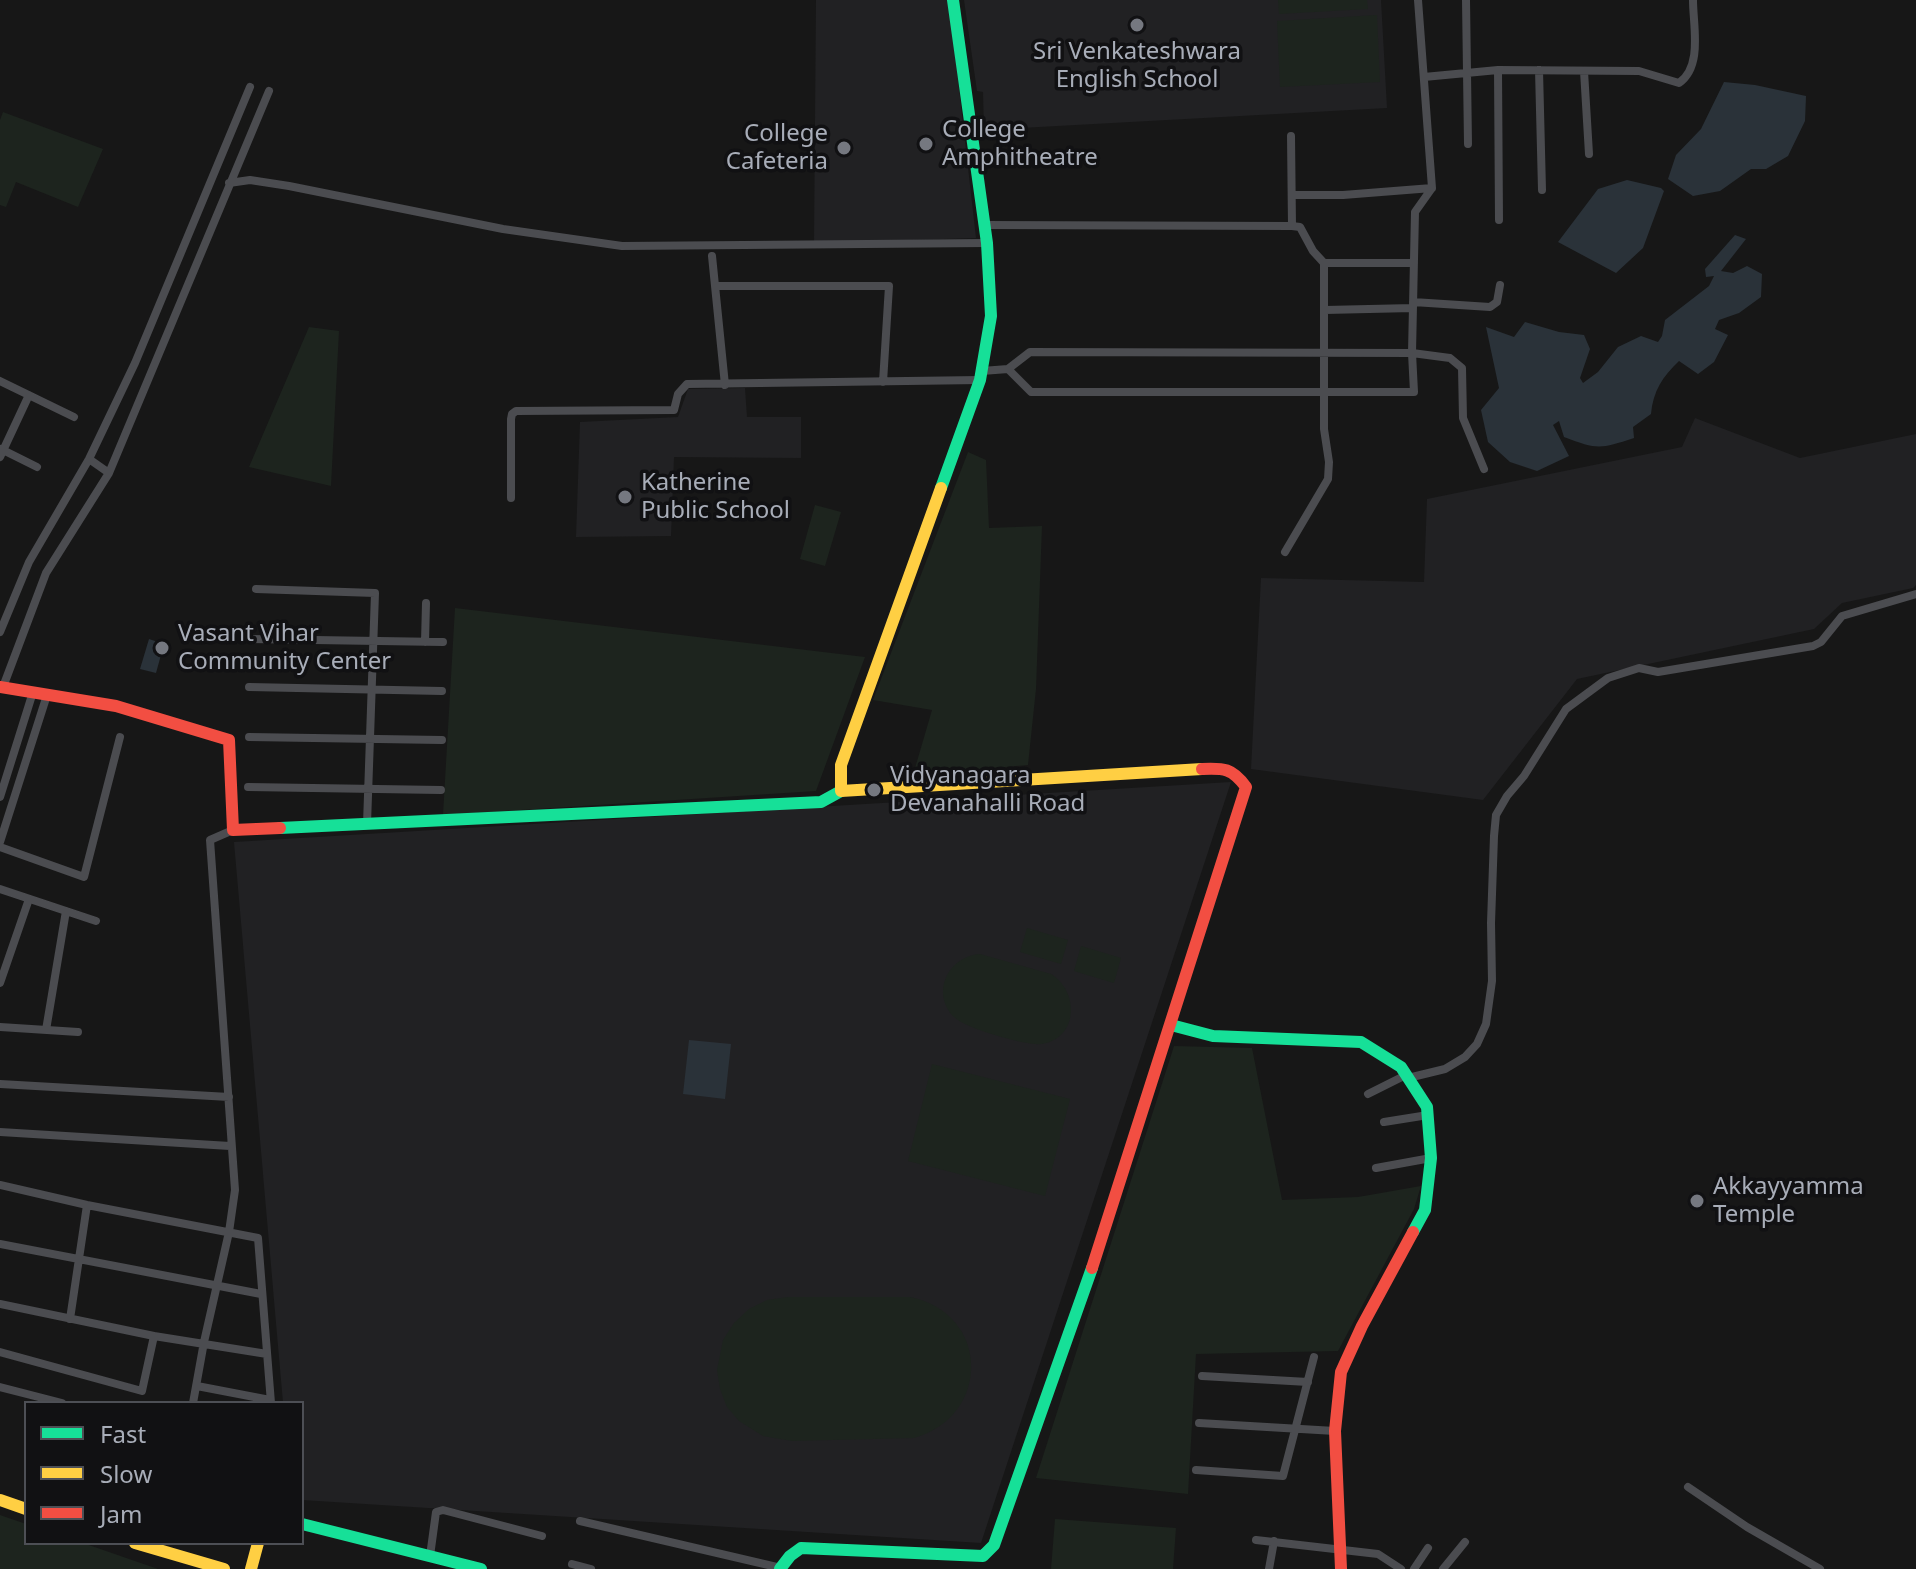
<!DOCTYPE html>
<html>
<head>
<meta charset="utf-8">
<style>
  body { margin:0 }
  #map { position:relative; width:1916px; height:1569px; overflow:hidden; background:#171717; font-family:"Noto Sans",sans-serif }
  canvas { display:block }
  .legend { position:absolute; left:24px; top:1401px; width:280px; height:144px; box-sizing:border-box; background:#111113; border:2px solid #4d4f55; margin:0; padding:10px 14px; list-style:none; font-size:24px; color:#a8adb8 }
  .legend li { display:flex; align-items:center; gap:16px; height:40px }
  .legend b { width:40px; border:2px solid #4d4f55 }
</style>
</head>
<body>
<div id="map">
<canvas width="1916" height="1569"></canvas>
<ul class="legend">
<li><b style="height:10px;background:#16e098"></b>Fast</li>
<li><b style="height:10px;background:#ffcf43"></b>Slow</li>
<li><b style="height:10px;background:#f24e42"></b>Jam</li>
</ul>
</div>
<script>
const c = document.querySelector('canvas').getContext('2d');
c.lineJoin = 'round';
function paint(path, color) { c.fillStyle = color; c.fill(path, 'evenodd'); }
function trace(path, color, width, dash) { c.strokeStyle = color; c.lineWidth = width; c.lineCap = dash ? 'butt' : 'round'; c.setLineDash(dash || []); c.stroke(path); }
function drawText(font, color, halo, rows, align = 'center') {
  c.font = font + ' "Noto Sans",sans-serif'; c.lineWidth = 7; c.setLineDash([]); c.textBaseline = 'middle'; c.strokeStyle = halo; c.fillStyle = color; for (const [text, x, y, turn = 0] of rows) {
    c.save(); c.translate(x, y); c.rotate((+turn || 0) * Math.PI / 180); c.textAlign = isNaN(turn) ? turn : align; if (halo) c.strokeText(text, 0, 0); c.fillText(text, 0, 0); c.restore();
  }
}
paint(new Path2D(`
  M816 0H949L976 238 814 243Z
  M964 0H1381L1387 108 984 130 983 92 977 91Z
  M745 388 747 417H801V458L674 457 671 536 576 537 580 422 678 417 688 389Z
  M1695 418 1800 458 1916 434V585L1913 588 1842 603 1814 629 1577 679 1483 800 1251 769 1261 578 1424 582 1427 499 1682 447Z
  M1231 782 981 1543 302 1500V1403H283L234 842Z`), '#212123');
paint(new Path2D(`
  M1278 0H1367L1368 9 1279 14Z
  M1377 15 1380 82 1280 87 1277 21Z
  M3 112 103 149 78 207 16 182 6 207 0 205V120Z
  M309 327 339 331 331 486 249 467Z
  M968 452 986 460 989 528 1042 526 1036 689 1028 765 913 775 932 710 873 700Z
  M815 505 841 512 825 566 800 559Z
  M455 608 865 657 816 791 443 815Z
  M1027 928 1068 940 1061 964 1020 952Z
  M1081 946 1121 958 1114 983 1074 971Z
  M980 954 1051 974C1079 991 1079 1038 1042 1044 1026 1046 965 1028 954 1017 930 992 949 956 980 954Z
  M1174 1046 1252 1048 1282 1200 1358 1197 1421 1186 1414 1209 1338 1351 1196 1354 1188 1494 1036 1478Z
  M932 1064 1070 1099 1045 1196 908 1161Z
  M910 1297C990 1313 992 1416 914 1438L792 1441 763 1436 739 1421 727 1407 720 1389 717 1370 723 1340 734 1323 749 1309 767 1300 788 1297Z
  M0 1515 26 1524V1543H83L158 1569H0Z
  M1055 1519 1176 1528 1173 1569H1051Z`), '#1d241e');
paint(new Path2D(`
  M1724 82 1755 85 1806 96 1805 121 1788 156 1766 169H1751L1720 191 1693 196 1668 179 1676 155 1701 129Z
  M1627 180 1661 188 1664 191 1643 248 1616 273 1558 242 1598 189Z
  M1735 235 1746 239 1721 271 1733 273 1747 266 1762 274 1761 297 1739 313 1719 320 1715 329 1728 335 1714 362 1698 374 1679 361C1663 376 1653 391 1651 414L1633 427 1634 438C1600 449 1598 450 1564 437L1559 421 1553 425 1569 456 1537 471 1510 462 1488 442 1481 410 1499 388 1486 327 1514 337 1525 322 1559 332 1584 335 1590 349 1580 378 1583 383 1598 372 1618 347 1641 336 1658 342 1662 336 1665 320 1709 286 1714 276 1706 277 1705 269Z
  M149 639 164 644 156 673 140 669Z
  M689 1040 731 1044 725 1099 683 1094Z`), '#2a3239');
trace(new Path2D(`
  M1466 0 1468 144
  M1498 70 1499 220
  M1539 70 1542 190
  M1584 71 1589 154
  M1424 77 1498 70 1639 71 1679 83C1703 66 1693 26 1693 0
  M1291 136 1292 226
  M229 183 250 180 289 186 503 229 622 246 987 243
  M1292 195H1343L1432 188
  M984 225 1292 226 1300 227 1313 251 1324 263H1414
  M712 256 725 385
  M715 286H889L883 382
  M1413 302 1490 307 1497 302 1500 285
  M1325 310 1413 308
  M1008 369 1031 392H1414L1412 353 1450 358 1462 368 1463 418 1484 469
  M982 371 1008 369 1030 352 1412 353 1415 212 1432 188 1418 0
  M0 381 74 417
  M1 449 37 467
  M0 457 29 395
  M89 459 109 473
  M511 498V419L512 414 516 411 674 410 678 394 687 384 980 380
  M1285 552 1328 479 1329 462 1324 429V263
  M256 589 375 593 367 824
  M0 632 29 562 89 459 135 363 250 87
  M250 639 443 642
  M425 642 426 603
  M3 687 46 573 109 473 269 91
  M249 687 442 691
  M249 737 442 740
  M248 787 441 790
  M0 797 33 692
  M0 842 47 695
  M0 847 84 877 120 737
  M0 889 96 921
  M0 983 29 899
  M0 1027 78 1032
  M46 1030 66 911
  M1408 1078 1445 1069 1465 1057 1477 1044 1486 1024 1492 981 1491 923 1494 836 1496 815 1507 796 1524 776 1566 709 1608 678 1639 668 1658 672 1813 646 1821 642 1842 616 1916 594
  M0 1084 229 1097
  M1368 1094 1406 1075
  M1384 1122 1428 1115
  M0 1132 230 1146
  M1376 1168 1431 1158
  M0 1185 87 1205 258 1238 271 1403
  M0 1244 261 1294
  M0 1304 154 1336 267 1354
  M70 1319 87 1205
  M0 1352 142 1391 154 1336
  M1202 1376 1308 1382
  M197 1386 270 1400
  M0 1387 62 1403
  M193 1403 204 1342 229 1232 235 1190 210 840 233 830
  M1199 1423 1335 1431
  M1196 1470 1283 1476 1314 1357
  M1688 1487 1747 1527 1820 1569
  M580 1521 781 1568
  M1256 1540 1378 1554 1401 1569
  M430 1556 436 1512 443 1510 542 1536
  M572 1564 591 1569
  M1269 1569 1274 1541
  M1414 1569 1428 1548
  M1443 1569 1465 1542`), '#4b4c50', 8);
trace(new Path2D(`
  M941 488 980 380 991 316 987 243 953 0
  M280 828 821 802 841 791
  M1171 1025 1213 1036 1361 1042 1401 1067 1427 1107 1431 1158 1425 1210 1413 1232
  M302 1524 481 1569
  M780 1569 790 1556 801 1548 983 1556 994 1545 1092 1268`), '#16e098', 12);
trace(new Path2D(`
  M941 488 841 765V791L1202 769
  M0 1500 26 1509
  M135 1543 224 1569
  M251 1569 258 1543`), '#ffcf43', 12);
trace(new Path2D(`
  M0 687 116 706 229 740 233 830 280 828
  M1092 1268 1246 787C1232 768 1224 768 1202 769
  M1341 1569 1335 1431 1341 1372 1362 1326 1413 1232`), '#f24e42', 12);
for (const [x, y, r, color] of [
  [1137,25,8,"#757880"],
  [926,144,8,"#757880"],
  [844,148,8,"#757880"],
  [625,497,8,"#757880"],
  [162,648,8,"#757880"],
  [874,790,8,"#757880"],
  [1697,1201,8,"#757880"]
]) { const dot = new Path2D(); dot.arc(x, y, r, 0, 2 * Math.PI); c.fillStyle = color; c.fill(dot); trace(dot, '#111113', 3); }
drawText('24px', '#a8adb8', '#111113', [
  ["Sri Venkateshwara",1137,52,"center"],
  ["English School",1137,80,"center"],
  ["College",942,130],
  ["Amphitheatre",942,158],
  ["College",828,134,"right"],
  ["Cafeteria",828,162,"right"],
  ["Katherine",641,483],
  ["Public School",641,511],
  ["Vasant Vihar",178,634],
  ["Community Center",178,662],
  ["Vidyanagara",890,776],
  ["Devanahalli Road",890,804],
  ["Akkayyamma",1713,1187],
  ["Temple",1713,1215]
], 'left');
</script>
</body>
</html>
